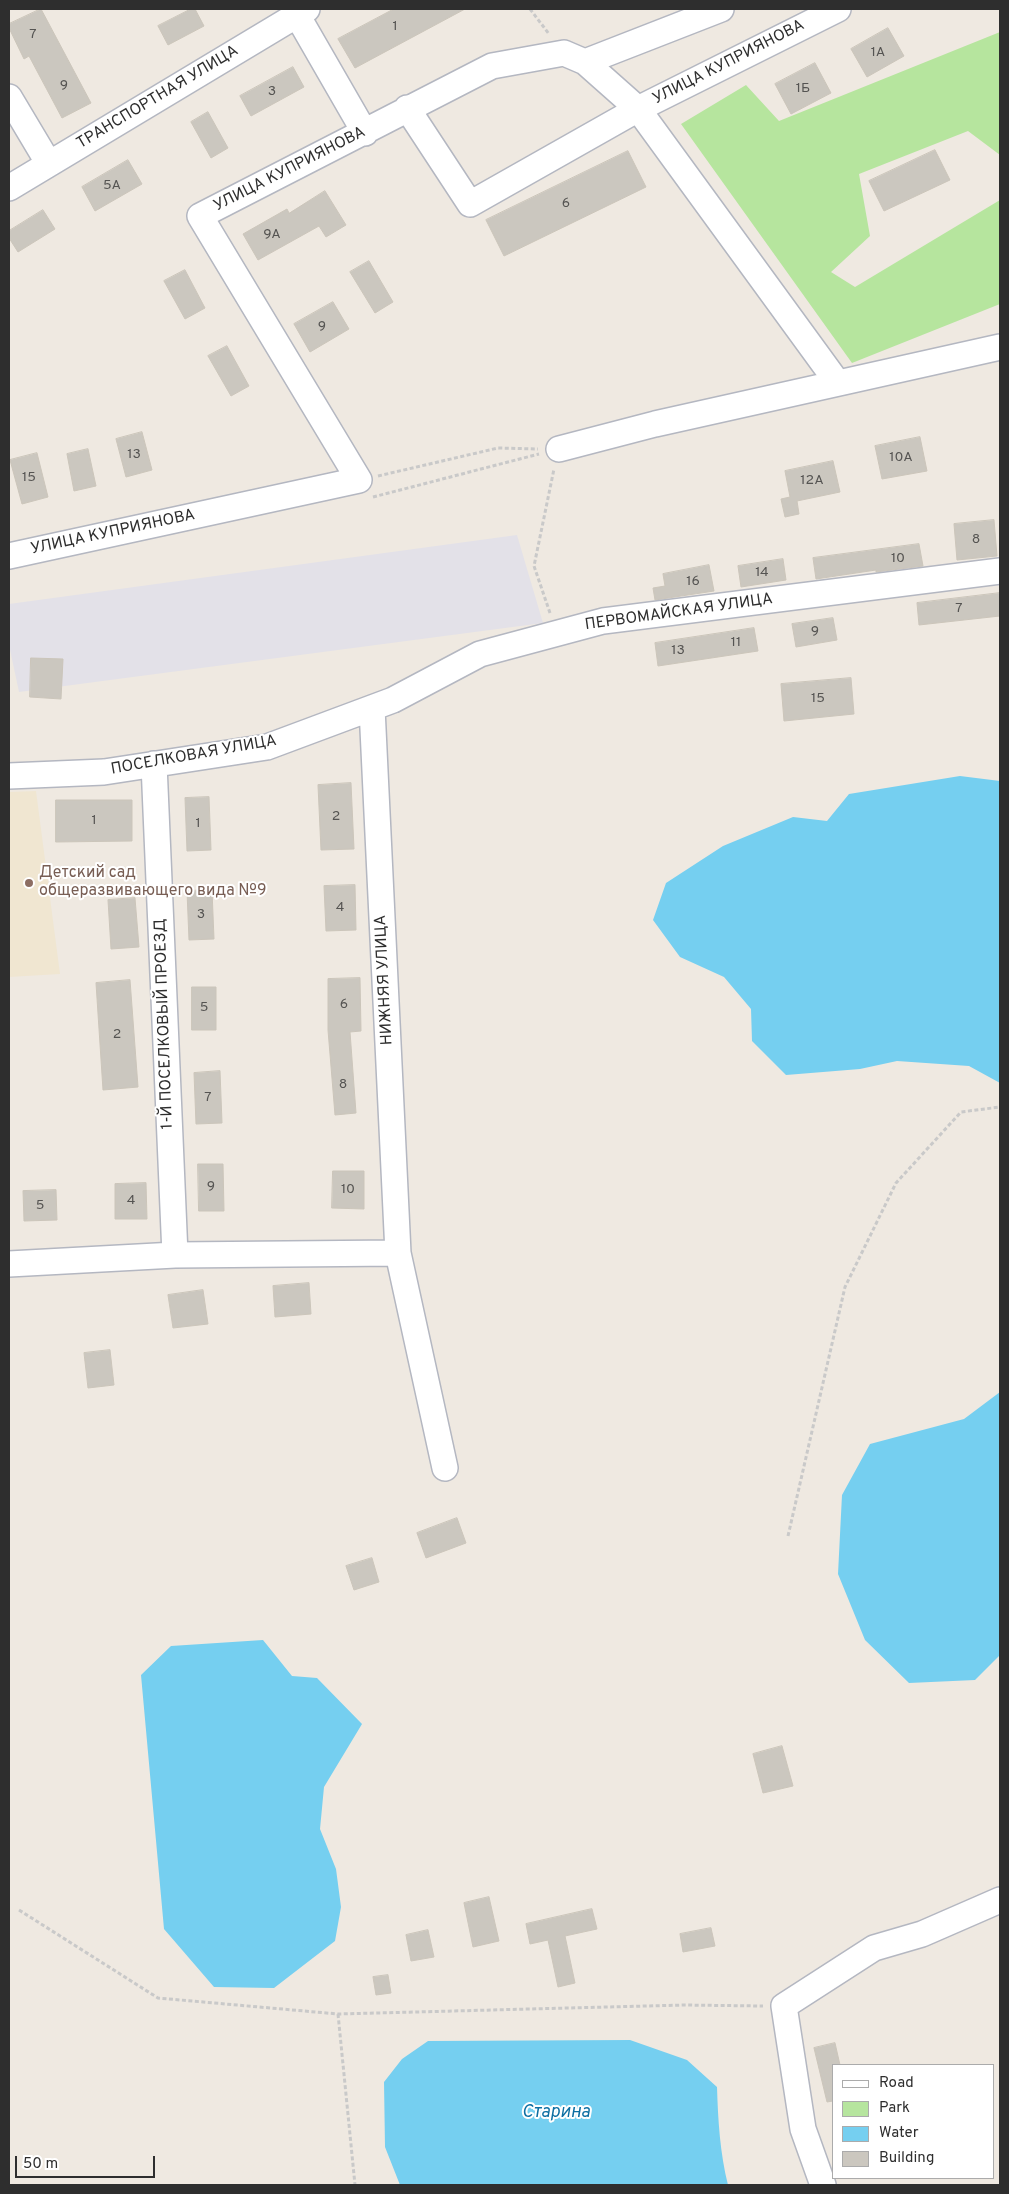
<!DOCTYPE html>
<html>
<head>
<meta charset="utf-8">
<style>
  body { margin:0 }
  #map { position:relative; width:1009px; height:2194px; overflow:hidden; background:#efe9e1; font-family:Overpass,sans-serif }
  canvas { display:block }
  .frame { position:absolute; inset:0; border:10px solid #2e2e2e; pointer-events:none }
  .legend { position:absolute; left:832px; top:2064px; width:162px; height:115px; box-sizing:border-box; background:#fff; border:1px solid #ababab; margin:0; padding:6px 9px; list-style:none; font-size:15px; color:#2e2e2e }
  .legend li { display:flex; align-items:center; gap:10px; height:25px }
  .legend b { width:25px; border:1px solid #ababab }
  .scale { position:absolute; left:15px; top:2156px; width:140px; height:22px; box-sizing:border-box; border:2px solid #2e2e2e; border-top:0; padding-left:6px; font-size:15px; line-height:18px; white-space:nowrap; color:#2e2e2e; -webkit-text-stroke:4px #fff; paint-order:stroke }
</style>
</head>
<body>
<div id="map">
<canvas width="1009" height="2194"></canvas>
<div class="frame"></div>
<ul class="legend">
<li><b style="height:6px;background:#fff"></b>Road</li>
<li><b style="height:14px;background:#b6e59e"></b>Park</li>
<li><b style="height:14px;background:#75cff0"></b>Water</li>
<li><b style="height:14px;background:#cbc7bf"></b>Building</li>
</ul>
<div class="scale">50 m</div>
</div>
<script>
const c = document.querySelector('canvas').getContext('2d');
c.lineJoin = 'round';
function paint(path, color) { c.fillStyle = color; c.fill(path, 'evenodd'); }
function trace(path, color, width, dash) { c.strokeStyle = color; c.lineWidth = width; c.lineCap = dash ? 'butt' : 'round'; c.setLineDash(dash || []); c.stroke(path); }
function drawText(font, color, halo, rows, align = 'center') {
  c.font = font + ' Overpass,sans-serif'; c.lineWidth = 4; c.setLineDash([]); c.textBaseline = 'middle'; c.strokeStyle = halo; c.fillStyle = color; for (const [text, x, y, turn = 0] of rows) {
    c.save(); c.translate(x, y); c.rotate((+turn || 0) * Math.PI / 180); c.textAlign = isNaN(turn) ? turn : align; if (halo) c.strokeText(text, 0, 0); c.fillText(text, 0, 0); c.restore();
  }
}
paint(new Path2D(`
  M517 535 543 623 19 692 9 645V604Z`), '#e3e1e8');
paint(new Path2D(`
  M36 791 60 974 9 977V792Z`), '#f0e6d1');
paint(new Path2D(`
  M1000 32V155L968 131 859 174 870 236 831 272 855 287 1000 200V304L852 363 681 124 746 85 779 121Z`), '#b6e59e');
paint(new Path2D(`
  M960 776 1000 781V1083L969 1066 897 1061 860 1069 786 1075 752 1041 751 1009 724 977 680 957 653 920 666 883 723 846 793 817 827 821 849 794Z
  M1000 1392V1655L975 1680 909 1683 865 1640 838 1574 842 1495 870 1444 964 1419Z
  M263 1640 292 1676 317 1678 362 1724 324 1787 320 1829 336 1869 341 1907 335 1941 274 1988 214 1987 164 1929 141 1675 171 1646Z
  M630 2040 687 2060 717 2087C718 2120 720 2153 728 2185H400L385 2147 384 2082 402 2059 428 2041Z`), '#75cff0');
const building = new Path2D(`
  M41 9 91 103 62 118 29 56 24 59 9 28V24Z
  M191 9H195L204 26 168 45 158 26Z
  M394 9H465L355 68 338 39Z
  M888 28 904 56 867 77 851 49Z
  M815 63 831 93 791 114 775 84Z
  M293 67 304 87 251 116 240 96Z
  M208 112 228 148 211 158 191 122Z
  M935 150 950 180 884 211 869 181Z
  M628 151 646 187 504 256 486 220Z
  M128 160 142 184 95 211 82 187Z
  M325 191 346 225 326 237 319 226 258 260 243 234 287 209 289 213Z
  M43 210 55 229 18 252 9 238V231Z
  M369 261 393 302 375 313 350 272Z
  M185 270 205 308 185 319 164 281Z
  M333 302 349 329 310 352 294 324Z
  M227 346 249 386 231 396 208 356Z
  M142 432 152 470 126 477 116 439Z
  M920 437 927 471 882 479 875 446Z
  M88 449 96 486 74 491 67 454Z
  M37 453 48 497 22 504 10 460Z
  M833 461 840 492 797 501 799 514 785 517 781 499 790 497 785 471Z
  M994 520 997 556 957 560 954 524Z
  M919 544 923 566 876 572V570L816 579 813 558Z
  M783 559 786 580 741 587 738 566Z
  M709 565 714 591 655 600 653 588 665 586 663 574Z
  M1000 593V616L919 625 917 603Z
  M833 618 837 640 796 647 792 624Z
  M754 628 758 651 658 666 655 643Z
  M31 658 63 659 61 699 30 697Z
  M851 678 854 714 784 721 781 684Z
  M351 783 354 849 321 850 318 785Z
  M209 797 211 850 187 851 185 798Z
  M56 800H132V841L56 842Z
  M355 885 356 930 326 931 324 886Z
  M212 890 214 939 189 940 187 891Z
  M135 898 139 947 111 949 108 900Z
  M360 978 361 1031 350 1032 356 1113 335 1115 328 1030V979Z
  M130 980 138 1087 103 1090 96 983Z
  M192 987H216V1030H192Z
  M220 1071 222 1123 196 1124 194 1073Z
  M198 1164H223L224 1211H199Z
  M333 1171H364V1209L332 1208Z
  M146 1183 147 1219H115V1184Z
  M56 1190 57 1220 24 1221 23 1191Z
  M309 1283 311 1314 275 1317 273 1286Z
  M203 1290 208 1324 173 1328 168 1295Z
  M110 1350 114 1385 88 1388 84 1353Z
  M457 1518 466 1543 426 1558 417 1533Z
  M372 1558 379 1582 354 1590 346 1566Z
  M782 1746 793 1786 763 1793 753 1754Z
  M489 1897 499 1941 473 1947 464 1903Z
  M592 1909 597 1929 565 1936 575 1983 558 1987 548 1940 530 1944 526 1924Z
  M711 1928 715 1946 683 1952 680 1934Z
  M428 1930 434 1957 411 1961 406 1935Z
  M388 1975 391 1993 376 1995 373 1977Z
  M835 2043 840 2065H833V2101L827 2102 814 2048Z`);
paint(building, '#cbc7bf');
trace(building, '#cbc5ba', 1);
const minor = new Path2D(`
  M297 15 365 133
  M585 62 721 9
  M9 97 49 164
  M407 108 470 204 638 109 837 382
  M9 188 307 9
  M559 449 655 424 1000 347
  M9 556 359 480 200 216 492 66 564 53 585 62 638 109 838 9
  M372 708 398 1253 445 1468
  M154 764 175 1255
  M9 776 104 772 267 747 393 700 480 654 603 621 1000 571
  M9 1264 175 1255 398 1253
  M823 2185 803 2129 784 2006 874 1948 922 1934 1000 1900`);
trace(minor, '#b4b7c1', 28);
trace(new Path2D(`
  M530 9 549 34
  M378 476 498 448 538 449
  M373 497 539 454
  M550 613 534 566 554 469
  M788 1536 845 1287 896 1183 961 1112 1000 1107
  M19 1910 158 1998 338 2014 684 2005 763 2006
  M338 2014 355 2185`), '#c9c9c9', 3, [4, 2.5]);
trace(minor, '#fff', 25);
for (const [x, y, r, color] of [
  [29,883,5,"#8d6e63"]
]) { const dot = new Path2D(); dot.arc(x, y, r, 0, 2 * Math.PI); c.fillStyle = color; c.fill(dot); trace(dot, '#fff', 2); }
drawText('14px', '#555452', null, [
  ["1",395,27],
  ["7",33,35],
  ["1А",878,53],
  ["9",64,86],
  ["1Б",803,89],
  ["3",272,92],
  ["5А",112,186],
  ["6",566,204],
  ["9А",272,235],
  ["9",322,327],
  ["13",134,455],
  ["10А",901,458],
  ["15",29,478],
  ["12А",812,481],
  ["8",976,540],
  ["10",898,559],
  ["14",762,573],
  ["16",693,582],
  ["7",959,609],
  ["9",815,632],
  ["11",736,643],
  ["13",678,651],
  ["15",818,699],
  ["2",336,817],
  ["1",94,821],
  ["1",198,824],
  ["4",340,908],
  ["3",201,915],
  ["6",344,1005],
  ["5",204,1008],
  ["2",117,1035],
  ["8",343,1085],
  ["7",208,1098],
  ["9",211,1187],
  ["10",348,1190],
  ["4",131,1201],
  ["5",40,1206]
]);
drawText('16px', '#2e2e2e', '#fff', [
  ["УЛИЦА КУПРИЯНОВА",729,63,-27],
  ["ТРАНСПОРТНАЯ УЛИЦА",158,98,-31],
  ["УЛИЦА КУПРИЯНОВА",290,170,-27],
  ["УЛИЦА КУПРИЯНОВА",113,533,-12],
  ["ПЕРВОМАЙСКАЯ УЛИЦА",679,613,-8],
  ["ПОСЕЛКОВАЯ УЛИЦА",194,756,-10],
  ["НИЖНЯЯ УЛИЦА",385,980,-93],
  ["1-Й ПОСЕЛКОВЫЙ ПРОЕЗД",165,1024,-92]
]);
drawText('16px', '#785e54', '#fff', [
  ["Детский сад",39,874],
  ["общеразвивающего вида №9",39,892]
], 'left');
drawText('italic 18px', '#0d6fa3', '#fff', [
  ["Cтарина",556,2113]
]);
</script>
</body>
</html>
